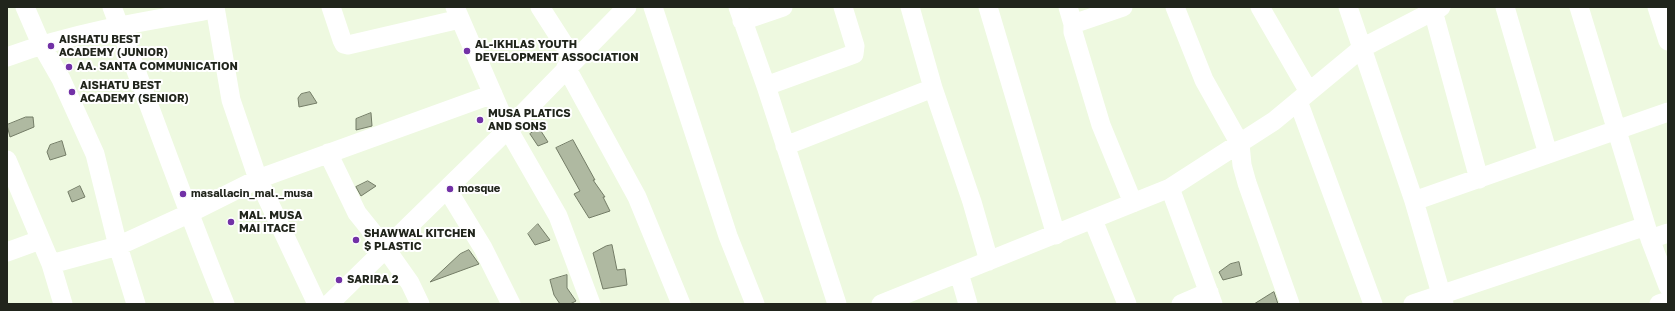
<!DOCTYPE html>
<html>
<head>
<meta charset="utf-8">
<style>
  body { margin:0 }
  #map { position:relative; width:1675px; height:311px; overflow:hidden; background:#eef9e0; font-family:"Golos Text",sans-serif }
  canvas { display:block }
  .frame { position:absolute; inset:0; border:8px solid #21251c; pointer-events:none }
</style>
</head>
<body>
<div id="map">
<canvas width="1675" height="311"></canvas>
<div class="frame"></div>
</div>
<script>
const c = document.querySelector('canvas').getContext('2d');
c.lineJoin = 'round';
function paint(path, color) { c.fillStyle = color; c.fill(path, 'evenodd'); }
function trace(path, color, width, dash) { c.strokeStyle = color; c.lineWidth = width; c.lineCap = dash ? 'butt' : 'round'; c.setLineDash(dash || []); c.stroke(path); }
function drawText(font, color, halo, rows, align = 'center') {
  c.font = font + ' "Golos Text",sans-serif'; c.lineWidth = 4; c.setLineDash([]); c.textBaseline = 'middle'; c.strokeStyle = halo; c.fillStyle = color; for (const [text, x, y, turn = 0] of rows) {
    c.save(); c.translate(x, y); c.rotate((+turn || 0) * Math.PI / 180); c.textAlign = isNaN(turn) ? turn : align; if (halo) c.strokeText(text, 0, 0); c.fillText(text, 0, 0); c.restore();
  }
}
const building = new Path2D(`
  M310 92 317 103 299 107 298 98 301 94Z
  M371 113 372 126 356 130V119Z
  M26 117H33L34 127 10 137 7 125Z
  M539 128 548 142 538 146 530 134Z
  M573 140 595 180H593L605 197H603L610 211 589 218 574 194 580 191 556 148Z
  M62 141 66 155 50 160 47 152 50 145Z
  M368 181 376 186 361 196 356 187Z
  M80 186 85 197 72 202 68 192Z
  M538 224 550 240 535 245 528 234Z
  M612 245 617 270 625 269 627 285 603 289 593 253 606 246Z
  M469 250 479 264 430 282 460 254Z
  M1239 262 1242 275 1223 280 1219 272 1230 264Z
  M567 275V288L576 301 570 304H560L554 295 550 280Z
  M1274 292 1278 304H1254L1270 294Z`);
paint(building, '#afb9a1');
trace(building, '#737c66', 1);
trace(new Path2D(`
  M25 7 41 44 61 79 95 154 118 246 136 304
  M112 7C150 106 185 206 225 304
  M215 7 231 100 258 179 317 304
  M331 7 342 40 344 44 348 45 460 19
  M455 7 508 129 558 216 591 304
  M540 7 574 60
  M653 7 728 236 755 304
  M738 7 766 86 837 304
  M910 7 933 88 972 202 989 261
  M988 7 1056 235
  M1068 7 1073 24V32L1101 125 1133 203
  M1175 7 1204 80 1240 144 1242 165 1247 183 1290 304
  M1260 7 1309 92
  M1348 7 1414 201 1444 304
  M1432 7 1479 179
  M1505 7 1548 154
  M1579 7 1650 239 1668 286
  M1657 7 1668 41
  M742 21 783 7
  M1073 24 1123 7
  M7 57C75 32 145 21 215 9
  M566 67 637 197 681 304
  M766 86 854 54 855 46 843 7
  M1298 101 1373 304
  M785 146 933 88
  M328 153 357 213 386 249 410 283 420 304
  M7 160 51 264 63 304
  M1170 188 1213 304
  M447 189 483 248 511 304
  M1414 201 1668 112
  M1093 220 1127 304
  M1650 239 1668 233
  M7 252 40 240
  M51 264 118 246 188 214 258 179 493 94
  M959 273 968 304
  M329 304 508 129 627 7
  M881 304 1170 188 1274 121 1362 48 1441 7
  M1181 304 1209 292
  M1413 304 1646 226
  M1659 304 1668 301`), '#fff', 19);
for (const [x, y, r, color] of [
  [51,46,4,"#7231a6"],
  [467,51,4,"#7231a6"],
  [69,67,4,"#7231a6"],
  [72,92,4,"#7231a6"],
  [480,120,4,"#7231a6"],
  [450,189,4,"#7231a6"],
  [183,194,4,"#7231a6"],
  [231,222,4,"#7231a6"],
  [356,240,4,"#7231a6"],
  [339,280,4,"#7231a6"]
]) { const dot = new Path2D(); dot.arc(x, y, r, 0, 2 * Math.PI); c.fillStyle = color; c.fill(dot); trace(dot, '#fff', 1.5); }
drawText('bold 11px', '#21251c', '#fff', [
  ["AISHATU BEST",59,40],
  ["ACADEMY (JUNIOR)",59,53],
  ["AL-IKHLAS YOUTH",475,45],
  ["DEVELOPMENT ASSOCIATION",475,58],
  ["AA. SANTA COMMUNICATION",77,67],
  ["AISHATU BEST",80,86],
  ["ACADEMY (SENIOR)",80,99],
  ["MUSA PLATICS",488,114],
  ["AND SONS",488,127],
  ["mosque",458,189],
  ["masallacin_mal._musa",191,194],
  ["MAL. MUSA",239,216],
  ["MAI ITACE",239,229],
  ["SHAWWAL KITCHEN",364,234],
  ["$ PLASTIC",364,247],
  ["SARIRA 2",347,280]
], 'left');
</script>
</body>
</html>
